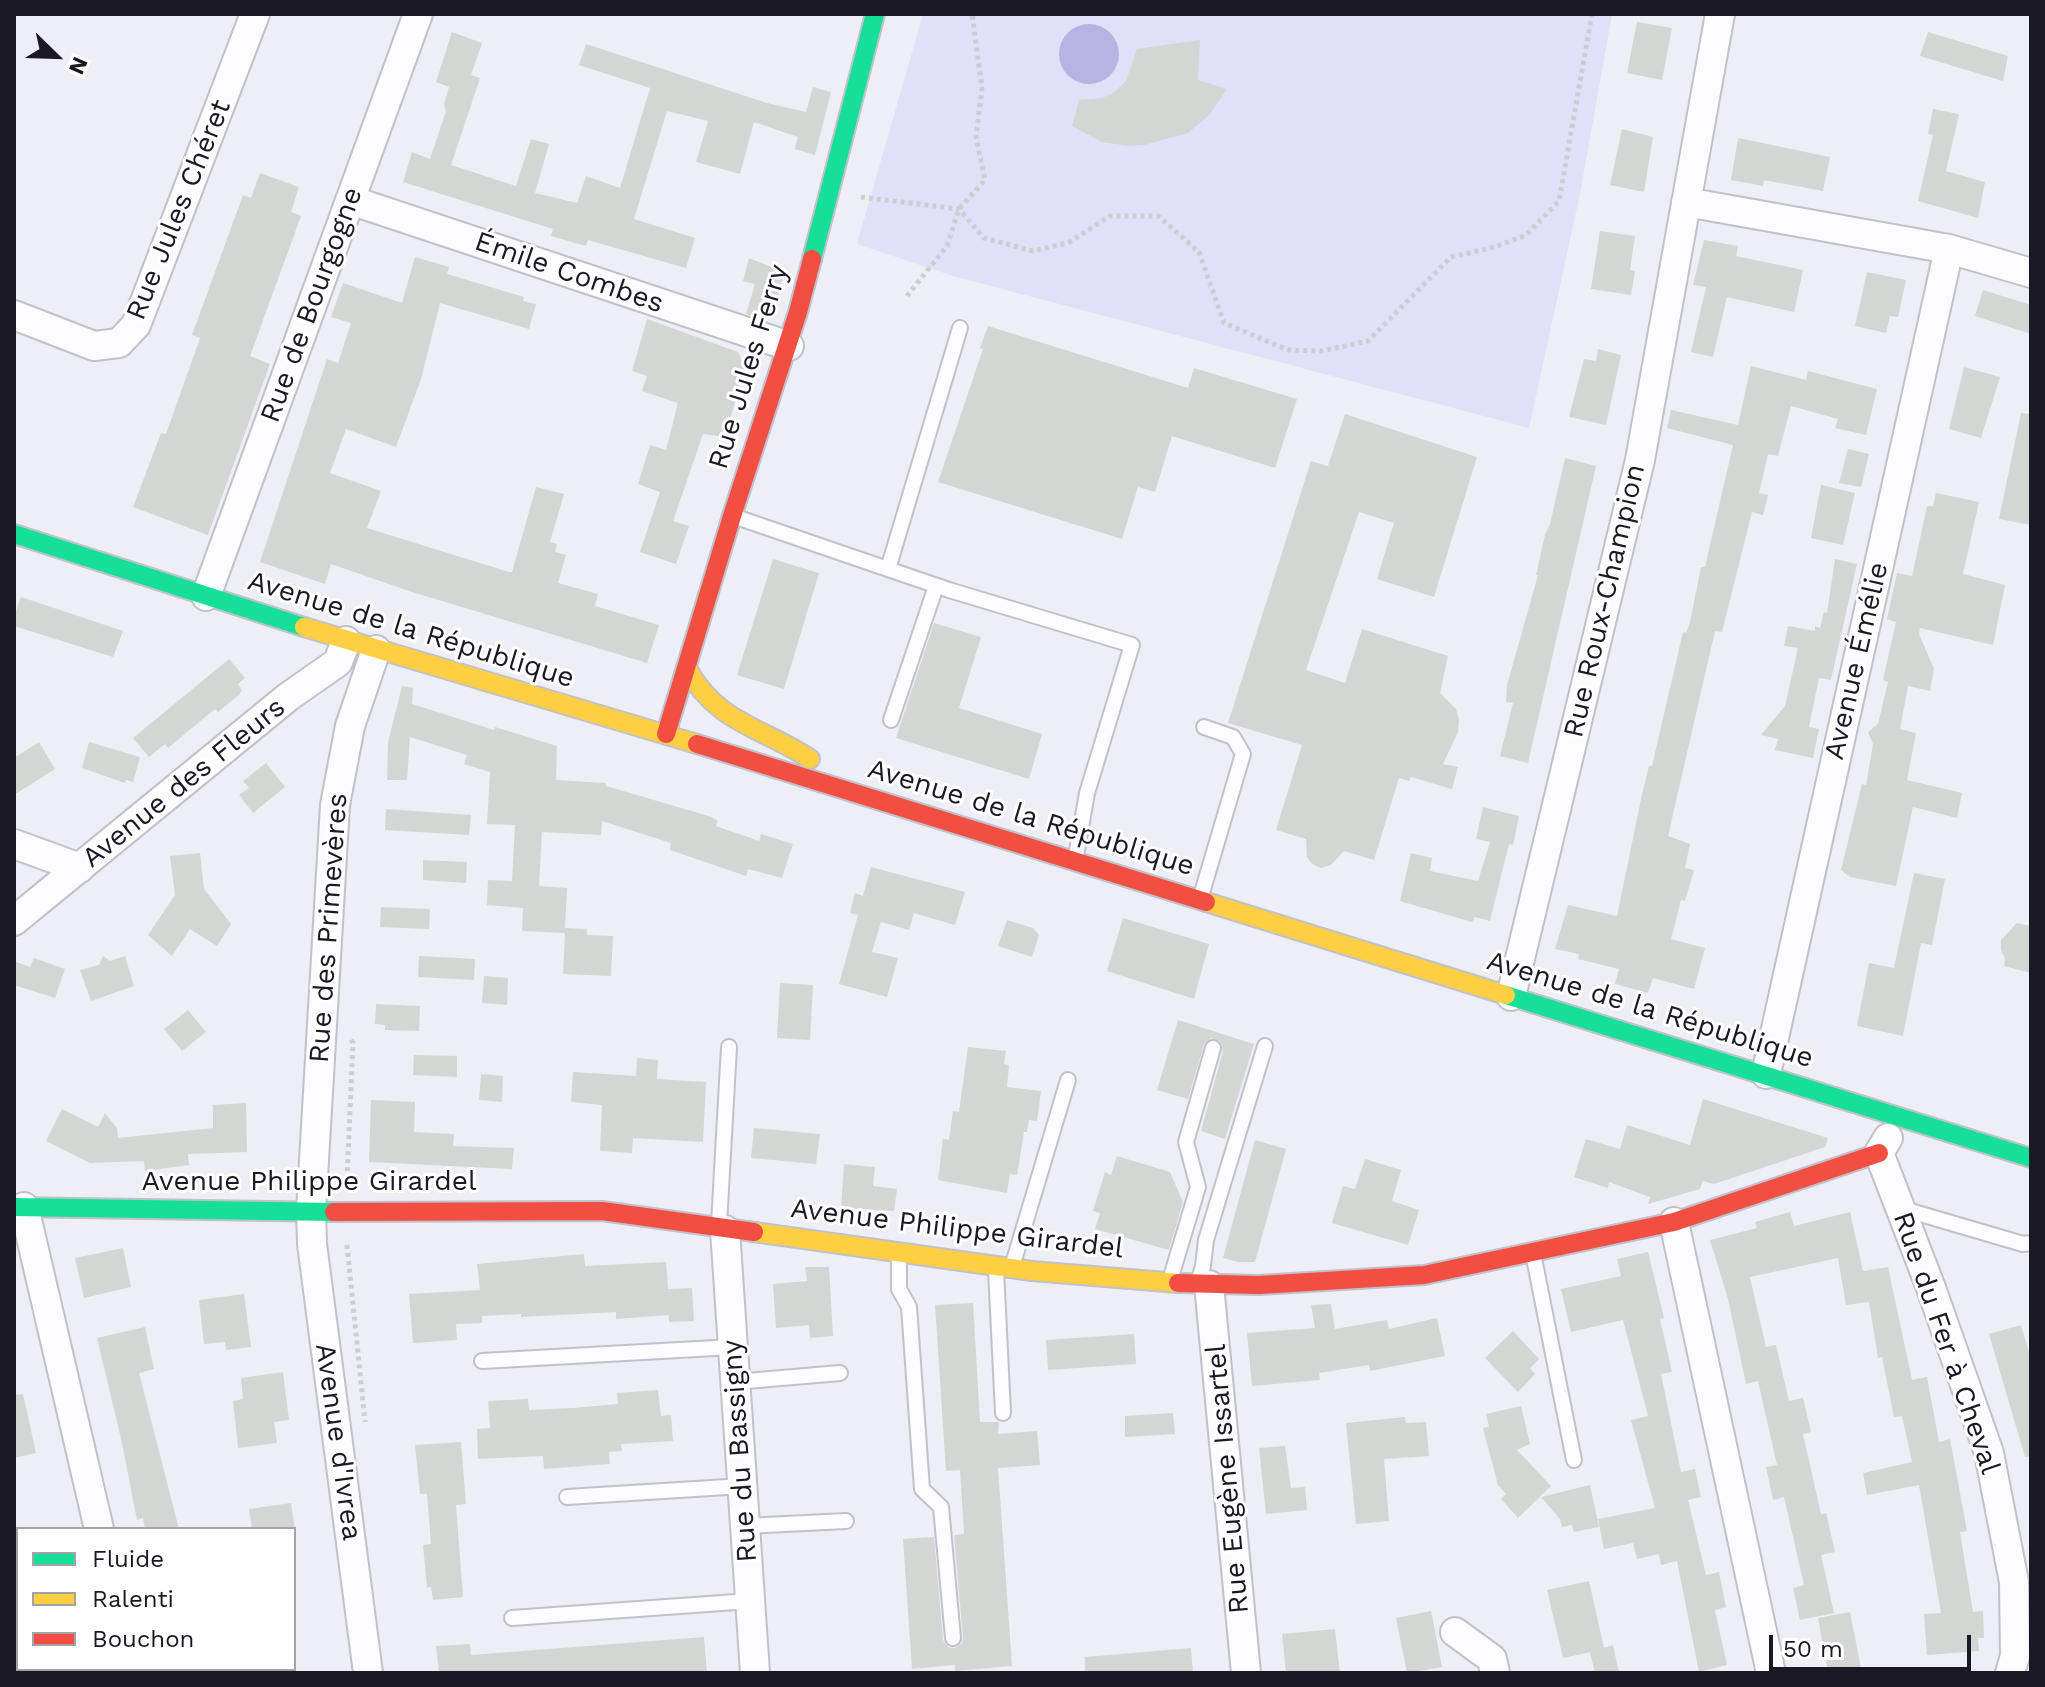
<!DOCTYPE html>
<html>
<head>
<meta charset="utf-8">
<style>
  body { margin:0 }
  #map { position:relative; width:2045px; height:1687px; overflow:hidden; background:#eeeef6; font-family:"Work Sans",sans-serif }
  canvas { display:block }
  .frame { position:absolute; inset:0; border:16px solid #191824; pointer-events:none }
  .legend { position:absolute; left:16px; top:1527px; width:280px; height:144px; box-sizing:border-box; background:#fff; border:2px solid #a3a3a7; margin:0; padding:10px 14px; list-style:none; font-size:24px; color:#191824 }
  .legend li { display:flex; align-items:center; gap:16px; height:40px }
  .legend b { width:40px; border:2px solid #a3a3a7 }
  .north { position:absolute; left:16px; top:16px; width:80px; height:80px; -webkit-text-stroke:6px #fff; paint-order:stroke; rotate:113deg; font-size:22px; font-weight:700; line-height:32px; text-align:center; color:#191824 }
  .north::after { content:''; display:block; margin:auto; width:28px; height:36px; background:#191824; clip-path:polygon(50% 0,100% 100%,50% 72%,0 100%) }
  .scale { position:absolute; left:1769px; top:1635px; width:202px; height:36px; box-sizing:border-box; border:4px solid #191824; border-top:0; padding-left:10px; font-size:24px; line-height:28px; white-space:nowrap; color:#191824; -webkit-text-stroke:6px #fff; paint-order:stroke }
</style>
</head>
<body>
<div id="map">
<canvas width="2045" height="1687"></canvas>
<div class="frame"></div>
<ul class="legend">
<li><b style="height:10px;background:#16e098"></b>Fluide</li>
<li><b style="height:10px;background:#ffcf43"></b>Ralenti</li>
<li><b style="height:10px;background:#f24e42"></b>Bouchon</li>
</ul>
<div class="north">N</div>
<div class="scale">50 m</div>
</div>
<script>
const c = document.querySelector('canvas').getContext('2d');
c.lineJoin = 'round';
function paint(path, color) { c.fillStyle = color; c.fill(path, 'evenodd'); }
function trace(path, color, width, dash) { c.strokeStyle = color; c.lineWidth = width; c.lineCap = dash ? 'butt' : 'round'; c.setLineDash(dash || []); c.stroke(path); }
function drawText(font, color, halo, rows, align = 'center') {
  c.font = font + ' "Work Sans",sans-serif'; c.lineWidth = 6; c.setLineDash([]); c.textBaseline = 'middle'; c.strokeStyle = halo; c.fillStyle = color; for (const [text, x, y, turn = 0] of rows) {
    c.save(); c.translate(x, y); c.rotate((+turn || 0) * Math.PI / 180); c.textAlign = isNaN(turn) ? turn : align; if (halo) c.strokeText(text, 0, 0); c.fillText(text, 0, 0); c.restore();
  }
}
paint(new Path2D(`
  M923 14H1612L1580 194 1529 428 953 276 857 244Z`), '#e1e0f8');
paint(new Path2D(`
  M1059 54a30 30 0 1 1 60 0a30 30 0 1 1-60 0Z`), '#b7b3e3');
paint(new Path2D(`
  M1637 22 1672 28 1662 80 1627 73Z
  M452 32 482 43 471 75 480 78 451 165 516 186 531 139 549 144 535 193 577 203 586 176 620 188 650 88 579 65 586 44 767 103 806 112 813 87 831 92 815 155 795 149 798 137 754 122 740 174 696 162 708 121 667 111 634 219 695 238 686 268 588 240 586 246 551 236 553 229 403 182 412 152 430 159 446 111 444 104 449 87 436 82Z
  M1928 32 2008 56 2003 81 1920 56Z
  M1200 40 1198 80 1227 89 1210 114 1188 133 1144 145 1129 146 1102 142 1072 126 1079 100 1102 98 1113 93 1126 81 1137 49Z
  M1933 109 1959 114 1946 171 1985 182 1978 218 1918 201 1933 135 1928 134Z
  M1622 129 1653 137 1644 192 1610 185Z
  M1738 138 1830 157 1823 191 1764 180 1763 186 1731 180Z
  M260 173 299 187 291 212 301 216 250 356 270 364 208 535 133 507 161 433 166 434 200 338 192 335 243 195 251 198Z
  M1600 231 1635 236 1630 270 1635 271 1631 295 1591 289Z
  M1704 240 1738 246 1736 256 1803 270 1794 312 1727 297 1713 357 1691 352 1706 287 1693 285Z
  M415 257 449 267 447 274 524 297 523 301 536 304 529 329 440 303 421 379 396 447 346 429 330 473 381 491 367 528 509 572H512L536 487 564 494 550 542 557 544 555 552 566 555 558 583 598 594 595 606 659 625 647 663 412 592 331 564 325 584 260 562 327 359 338 363 351 323 331 317 343 283 402 303Z
  M749 258 784 272 778 297 772 295 762 319 746 314 755 284 743 281Z
  M1867 272 1906 280 1898 317 1890 316 1886 333 1855 326Z
  M1983 290 2031 305V334L1975 316Z
  M647 319 738 352 745 367 725 437 703 434 673 521 689 526 676 564 640 552 660 492 638 484 650 445 666 450 678 403 642 391 647 376 632 371Z
  M988 326 1188 388 1194 368 1297 399 1275 468 1172 436 1155 492 1138 487 1122 539 938 482 983 349 980 348Z
  M1598 349 1621 355 1606 425 1569 417 1584 359 1596 361Z
  M1751 366 1806 380 1808 371 1877 389 1866 435 1835 428 1838 419 1791 406 1778 456 1768 454 1759 493 1768 495 1763 515 1752 512 1722 632 1715 631 1668 836 1690 844 1685 868 1694 870 1685 901 1681 900 1671 939 1705 948 1694 989 1653 978 1648 993 1615 984 1619 969 1578 959 1579 954 1555 949 1568 905 1617 916 1641 799 1649 766H1652L1683 632 1686 633 1690 622 1701 567H1705L1733 445 1667 428 1671 410 1738 425Z
  M1964 367 2000 377 1981 438 1949 429Z
  M2021 413 2031 414V525L1999 519Z
  M1345 414 1477 457 1434 597 1377 579 1394 523 1359 512 1306 670 1345 683 1362 629 1448 656 1440 693 1456 709 1459 720 1458 732 1443 764 1458 767 1452 789 1411 777 1409 781 1399 778 1374 860 1344 851 1331 865 1320 868 1311 863 1307 857 1306 839 1276 830 1302 745 1228 723 1311 461 1328 466Z
  M1848 449 1869 454 1861 487 1839 483Z
  M1565 458 1596 466 1528 763 1500 756 1513 703 1506 702 1507 685 1538 575H1536L1545 535 1550 524Z
  M1821 485 1855 493 1843 545 1811 538Z
  M1936 493 1979 502 1963 574 2005 585 1993 645 1920 628 1919 634 1934 669 1930 691 1908 686 1900 729 1916 733 1907 780 1962 793 1957 818 1913 807 1896 886 1850 877 1841 870 1862 784 1866 785 1873 744 1868 732 1878 724 1888 682 1883 680 1896 622 1887 619 1897 573 1912 576 1927 506H1933Z
  M773 559 819 573 784 689 737 675Z
  M1835 559 1857 564 1831 680 1819 678 1809 727 1819 729 1813 758 1775 750 1778 739 1761 735 1785 706 1798 648 1784 646 1788 626 1815 631V626L1820 628 1824 612 1827 613Z
  M21 597 123 631 113 657 14 626V617Z
  M934 623 981 637 959 708 1042 734 1029 779 896 738Z
  M229 659 245 678 238 684 242 690 239 695 218 712 216 709 210 713 168 748 165 744 149 757 133 738Z
  M402 686 413 688 412 704 494 730 495 727 557 746 556 780 606 783V786L712 817 718 821 716 826 759 841 761 834 793 844 782 878 748 869 746 876 670 850 671 843 602 821 601 835 542 832 539 886 567 888 565 928 587 929V935L613 936 611 976 563 974 565 933 522 931 523 908 487 905 488 880 512 881 515 825 487 824 490 772 464 764 467 755 410 737 407 780H387L388 742Z
  M39 742 55 769 14 795V758Z
  M89 742 140 757 133 782 126 780 125 783 82 768Z
  M266 763 285 787 253 813 239 795 249 788 243 781Z
  M1483 807 1519 816 1513 845 1509 844 1490 921 1475 917 1472 922 1400 901 1411 853 1432 858 1430 871 1478 881 1490 842 1476 839Z
  M386 809 471 815 469 835 385 830Z
  M200 853 204 889 231 924 217 946 190 929 172 956 148 935 175 895 170 856Z
  M423 860 467 862 466 883 423 880Z
  M871 867 965 892 955 925 914 913 909 930 881 922 872 952 898 958 887 997 839 984 858 915 850 913 855 893 863 896Z
  M1914 873 1945 879 1932 945 1921 943 1903 1036 1857 1026 1869 963 1894 968Z
  M381 907 430 909 429 929 380 927Z
  M1123 918 1209 944 1194 999 1107 971Z
  M1007 920 1033 928 1039 935 1032 957 998 946Z
  M2017 923 2031 926V973L2004 966 2005 958 2001 950V940Z
  M103 956 110 961 125 956 134 986 91 1001 80 970 99 965Z
  M419 956 475 959 474 980 418 977Z
  M34 958 65 969 55 998 14 985V961L30 967Z
  M484 976 508 978 507 1005 482 1003Z
  M780 983 813 985 810 1040 777 1038Z
  M376 1004 420 1006 419 1031 385 1030V1025L375 1024Z
  M188 1010 206 1032 182 1051 164 1029Z
  M1178 1020 1254 1044 1225 1139 1201 1131 1223 1051 1220 1041 1211 1038 1204 1045 1188 1099 1157 1090Z
  M968 1047 1006 1051 1004 1064 1009 1065 1007 1087 1041 1091 1037 1121 1029 1120 1027 1132H1024L1017 1175 1010 1174 1007 1193 938 1180 943 1139 949 1140 953 1111 959 1112Z
  M414 1055 457 1056V1077L413 1075Z
  M637 1058 658 1060 657 1079 706 1082 703 1142 633 1138 632 1153 600 1151 602 1105 571 1102 573 1072 636 1076Z
  M481 1074 503 1076 502 1102 479 1100Z
  M1703 1099 1828 1138 1825 1147 1714 1184 1703 1181 1700 1189 1648 1204 1650 1197 1609 1182 1608 1188 1574 1177 1586 1139 1620 1149 1627 1125 1690 1145Z
  M371 1100 415 1102 414 1132 454 1134 453 1146 514 1148 512 1169 369 1162Z
  M246 1103 247 1152 188 1154 189 1165 145 1171 144 1161 90 1163 46 1141 62 1109 98 1127 105 1113 117 1128 118 1138 213 1128V1105Z
  M754 1128 820 1134 816 1164 751 1158Z
  M1255 1140 1286 1149 1255 1262H1238L1223 1258Z
  M1117 1156 1170 1172 1183 1202 1169 1250 1095 1229 1100 1213 1093 1211 1105 1172 1111 1175Z
  M1365 1159 1401 1170 1392 1201 1419 1210 1408 1245 1332 1223 1343 1186 1355 1189Z
  M844 1164 875 1167 873 1186 897 1189 894 1211 841 1208Z
  M1790 1212 1794 1226 1850 1212 1863 1271 1888 1267 1912 1380 1927 1377 1939 1442 1950 1439 1967 1531 1960 1532 1973 1612 1983 1611 1984 1638H1978L1979 1651 1927 1655 1924 1614 1941 1613 1919 1485 1867 1495 1863 1473 1912 1462 1902 1416 1894 1417 1882 1357 1878 1358 1869 1302 1846 1305 1838 1258 1750 1277 1766 1347 1776 1345 1789 1401 1803 1398 1811 1432 1803 1434 1821 1514 1826 1513 1835 1552 1821 1555 1834 1613 1800 1620 1793 1588 1804 1585 1784 1497 1773 1500 1766 1467 1777 1465 1758 1381 1746 1384 1728 1299 1710 1240 1757 1228 1755 1222Z
  M123 1248 131 1287 84 1298 75 1258Z
  M1648 1252 1664 1318 1660 1319 1672 1372 1661 1374 1681 1472 1695 1469 1701 1497 1688 1500 1706 1575 1719 1572 1726 1607 1715 1610 1727 1665 1699 1672 1677 1561 1661 1565 1659 1554 1637 1559 1633 1543 1604 1549 1598 1519 1655 1508 1631 1420 1648 1416 1623 1320 1571 1332 1561 1289 1621 1276 1617 1259Z
  M584 1254 585 1266 666 1262 668 1289 692 1288 694 1321 669 1322V1315L616 1319V1312L521 1317V1314L482 1316V1323L456 1324 457 1340 413 1343 409 1294 480 1290 477 1264Z
  M805 1267H829L833 1336 810 1338 809 1325 776 1328 773 1284 807 1281Z
  M244 1294 251 1347 226 1350 225 1342 204 1344 199 1300Z
  M973 1303 980 1422H999L998 1434 1037 1431 1040 1465 998 1468 1012 1666 955 1671V1665L912 1669 903 1539 934 1537 943 1640 948 1647 955 1648 962 1643 963 1638 954 1535 964 1534 960 1470 946 1471 935 1305Z
  M1331 1304 1335 1329 1387 1320 1389 1329 1437 1318 1445 1356 1370 1371 1369 1365 1319 1373 1320 1380 1252 1386 1247 1333 1315 1328 1311 1305Z
  M2021 1325 2031 1359V1456L2025 1457 1989 1334Z
  M145 1327 154 1369 139 1373 179 1529H145L143 1518 137 1520 122 1443 97 1338Z
  M1513 1331 1539 1359 1530 1368 1535 1374 1518 1392 1485 1358Z
  M1134 1334 1136 1364 1048 1370 1046 1340Z
  M283 1372 289 1420 274 1422 277 1443 238 1448 233 1401 243 1399 241 1378Z
  M658 1390 661 1416 671 1415 673 1441 621 1444 622 1451 609 1452 610 1464 544 1469 543 1456 478 1459 477 1429 490 1428 488 1401 528 1399 529 1410 573 1408 618 1404 617 1393Z
  M23 1394 36 1453 14 1458V1395Z
  M1521 1406 1530 1444 1517 1450 1551 1486 1518 1518 1501 1499 1506 1494 1498 1485 1483 1428 1489 1427 1486 1414Z
  M1173 1413 1175 1434 1125 1437V1416Z
  M1405 1417 1406 1423 1426 1422 1429 1456 1384 1459 1389 1521 1356 1524 1346 1423Z
  M461 1442 466 1504 456 1505 463 1597 433 1600 431 1587 427 1588 423 1545 431 1544 427 1494H420L415 1445Z
  M1285 1446 1291 1488 1305 1487 1307 1510 1266 1514 1259 1448Z
  M1590 1485 1599 1527 1574 1532 1572 1525 1562 1527 1560 1519 1541 1497Z
  M291 1503 295 1529H252L249 1509Z
  M1589 1581 1604 1648 1613 1645 1619 1673H1595L1590 1652 1596 1651 1563 1658 1547 1590Z
  M1431 1611 1442 1667 1407 1673 1396 1618Z
  M1850 1612 1862 1673H1828L1818 1618Z
  M1335 1629 1340 1673H1286L1282 1634Z
  M704 1637 707 1673H439L436 1646 470 1644 471 1655Z
  M1191 1648 1193 1673H1085V1657Z`), '#d4d6d3');
const lane = new Path2D(`
  M736 517 949 590 1132 645 1087 793 1076 856
  M888 569 960 328
  M891 720 936 586
  M1201 896 1243 754 1233 737 1204 727
  M1900 1208 2023 1244 2031 1243
  M719 1224 729 1047
  M899 1253V1289L909 1307 922 1489 941 1507 953 1638
  M1533 1253 1574 1460
  M1012 1267 1068 1080
  M996 1270 1003 1413
  M1171 1277 1198 1187 1186 1142 1213 1048
  M1198 1283 1203 1266 1206 1240 1265 1046
  M482 1361 733 1347
  M735 1382 840 1373
  M567 1497 743 1486
  M745 1526 846 1521
  M512 1618 750 1601`);
const street = new Path2D(`
  M350 200 789 346
  M1686 202 1949 249 2031 273
  M14 315 94 346 119 343 136 325 255 14
  M206 596 418 14
  M14 844 80 868
  M14 921 288 697 338 662 346 641
  M1511 996 1640 460 1720 14
  M1766 1074 1949 249
  M1888 1138 1879 1153 1931 1288 1989 1453 2014 1582 2015 1656 2010 1673
  M24 1207 99 1529
  M1674 1222 1771 1673
  M725 1230 755 1673
  M1209 1285 1246 1673
  M1455 1632 1492 1659 1495 1673
  M132 1669V1673
  M368 1673 312 1244 311 1211 335 805 350 726 376 650`);
const fast = new Path2D(`
  M812 259 875 14
  M14 534 304 627
  M1506 995 2031 1158
  M14 1207 334 1212`);
const slow = new Path2D(`
  M304 627 697 744
  M687 668C715 722 763 728 810 759
  M1206 902 1506 995
  M754 1232 1032 1271 1178 1283`);
const jam = new Path2D(`
  M666 734 732 516 798 312 812 259
  M697 744 1206 902
  M334 1212 602 1211 754 1232
  M1178 1283 1259 1285 1424 1275 1674 1222 1879 1153`);
trace(lane, '#c1c1cb', 18);
trace(street, '#c1c1cb', 32);
trace(fast, '#c1c1cb', 22);
trace(slow, '#c1c1cb', 22);
trace(jam, '#c1c1cb', 22);
trace(new Path2D(`
  M861 197 959 209 984 238 1033 251 1068 243 1110 216H1158L1199 252 1224 323 1288 350 1321 351 1368 341 1451 257 1495 247 1526 235 1559 201 1592 14
  M907 296 947 246 959 209 985 180 976 137 982 88 972 14
  M347 1179 353 1043 350 1038
  M347 1245 365 1422`), '#ceced2', 5, [4, 4]);
trace(lane, '#fcfcfe', 14);
trace(street, '#fcfcfe', 28);
trace(fast, '#16e098', 18);
trace(slow, '#ffcf43', 18);
trace(jam, '#f24e42', 18);
drawText('28px', '#191824', '#fff', [
  ["Rue Jules Chéret",179,210,-68],
  ["Émile Combes",569,273,19],
  ["Rue de Bourgogne",312,305,-70],
  ["Rue Jules Ferry",749,367,-73],
  ["Rue Roux-Champion",1605,601,-77],
  ["Avenue de la République",411,630,17],
  ["Avenue Émélie",1857,661,-77],
  ["Avenue des Fleurs",184,783,-39],
  ["Avenue de la République",1031,818,17],
  ["Rue des Primevères",329,928,-86],
  ["Avenue de la République",1650,1010,17],
  ["Avenue Philippe Girardel",309,1182],
  ["Avenue Philippe Girardel",957,1229,7],
  ["Rue du Fer à Cheval",1946,1343,71],
  ["Avenue d'Ivrea",338,1442,82],
  ["Rue du Bassigny",740,1451,-94],
  ["Rue Eugène Issartel",1228,1479,-95]
]);
</script>
</body>
</html>
